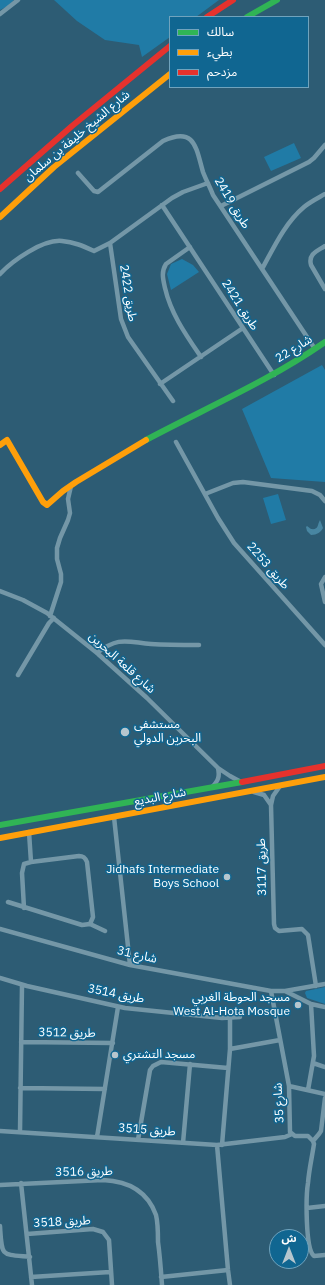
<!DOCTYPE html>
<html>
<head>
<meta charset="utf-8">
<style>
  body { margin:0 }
  #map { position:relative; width:325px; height:1285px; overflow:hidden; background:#2d5c74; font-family:"IBM Plex Sans","Noto Sans Arabic",sans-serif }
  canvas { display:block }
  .legend { position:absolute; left:169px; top:16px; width:140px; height:72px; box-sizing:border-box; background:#106691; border:1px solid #70a3bd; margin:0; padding:5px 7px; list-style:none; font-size:12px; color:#fff }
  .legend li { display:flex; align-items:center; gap:8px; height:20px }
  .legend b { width:20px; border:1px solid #70a3bd }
  .north { position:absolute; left:269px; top:1229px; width:40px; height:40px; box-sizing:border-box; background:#106691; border:1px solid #70a3bd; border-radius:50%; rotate:0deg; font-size:11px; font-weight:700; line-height:16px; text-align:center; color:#fff }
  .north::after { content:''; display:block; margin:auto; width:14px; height:18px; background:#b6c6ce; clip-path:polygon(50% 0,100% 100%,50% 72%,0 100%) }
</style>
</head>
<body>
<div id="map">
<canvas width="325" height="1285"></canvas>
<ul class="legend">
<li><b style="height:5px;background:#30b455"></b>سالك</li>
<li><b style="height:5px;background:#ff9f0a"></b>بطيء</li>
<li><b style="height:5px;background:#e5322d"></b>مزدحم</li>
</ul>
<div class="north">ش</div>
</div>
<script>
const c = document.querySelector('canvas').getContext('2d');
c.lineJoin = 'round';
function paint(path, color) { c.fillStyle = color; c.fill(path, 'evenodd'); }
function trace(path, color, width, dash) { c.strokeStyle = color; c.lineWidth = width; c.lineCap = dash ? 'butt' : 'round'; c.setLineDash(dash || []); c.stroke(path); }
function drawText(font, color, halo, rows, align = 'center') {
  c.font = font + ' "IBM Plex Sans","Noto Sans Arabic",sans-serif'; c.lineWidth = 3; c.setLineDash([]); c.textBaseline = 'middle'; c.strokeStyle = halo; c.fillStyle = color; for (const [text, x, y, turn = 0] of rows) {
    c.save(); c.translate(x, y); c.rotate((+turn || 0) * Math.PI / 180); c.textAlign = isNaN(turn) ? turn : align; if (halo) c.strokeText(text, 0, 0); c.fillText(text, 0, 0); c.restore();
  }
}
paint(new Path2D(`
  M0 0H14L8 6 0 10Z
  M54 0H219L196 17H170V37L142 57 139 45 105 40 77 21Z
  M294 143 301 158 271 171 264 157Z
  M182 259 193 265 199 272 171 290 167 274 171 264Z
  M322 365 325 370V482L271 478 242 409Z
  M278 494 286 520 271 524 263 498Z
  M325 987V1004L307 998 305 993 306 991Z`), '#207ba6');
paint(new Path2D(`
  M320 520 323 528C321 532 317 535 311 535L307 531 306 527 307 526 311 529C319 530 317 525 320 520Z`), '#4886a2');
trace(new Path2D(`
  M0 14 18 0
  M78 173 94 191 98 192 163 141C195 126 196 148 203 172 206 180 210 187 213 195L315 349
  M162 205 274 375
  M221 206 309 162 314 158 325 145
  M110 243 121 319 128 337 173 401
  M325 246C317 251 308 254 311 265L325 289
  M190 247 166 264C161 272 163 279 165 288 171 314 186 335 201 357
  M262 269C274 247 285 223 304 207 310 202 318 198 325 194
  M0 274C12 261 43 239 62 241 74 242 83 246 94 251L110 243 172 198 183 192 208 183
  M160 384 243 328
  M176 442 218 518 234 543 325 645
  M205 494 233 483 243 482 312 491 320 495 325 501
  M325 577 321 584 325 602
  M0 591 23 600 47 613 97 653 147 698 218 768 230 776 241 782
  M50 616 61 582V574L57 559V548L60 538 68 520 70 513 68 499 71 486
  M97 653C119 636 127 642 151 644 167 645 183 645 199 645
  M18 675 49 623 54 618
  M212 787C218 781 220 777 218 768
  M254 792 264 795 271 805 274 924 275 928 279 931 302 929 308 935 316 986
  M271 805 273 796 280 786
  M114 817 130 965
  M29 832 31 862
  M8 902 82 925 90 924 93 917 87 862C85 857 83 856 79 856L31 862 24 864 22 873 24 908
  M90 924 105 931
  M0 929 130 965 271 991H285L325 984
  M0 978 27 986 125 1008 222 1018 240 1017
  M271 991 289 1086 290 1132 295 1136H308L313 1141 314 1144C312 1157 309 1170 308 1183 306 1195 305 1249 314 1256L325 1255
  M285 991 311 1004 325 1007
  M21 1042 113 1043
  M230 1049 280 1040
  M313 1063 325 1067
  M289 1086 325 1094
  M20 1088 105 1089
  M308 1090 314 1056 311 1004
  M0 1131 217 1145 285 1137 292 1134
  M20 1132 22 985
  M97 1137 118 1007
  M138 1140 150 1070 153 1066 161 1062 228 1068
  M313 1141 319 1134 321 1131 325 1098
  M183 1143 190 1064
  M217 1145 228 1270 230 1285
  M222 1145 230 1049V1018
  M21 1183 32 1285
  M0 1185 103 1180C127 1181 147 1190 156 1215 158 1223 158 1234 158 1242 160 1256 161 1271 162 1285
  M307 1208 325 1206
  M0 1226C2 1257 0 1254 30 1257
  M27 1234 93 1229 103 1232 109 1240 112 1285
  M31 1277 110 1272
  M161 1277 228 1270`), '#7497a7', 4.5);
trace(new Path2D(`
  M247 17 277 0
  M146 440C206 408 269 381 325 342
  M0 825 242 782`), '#30b455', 6);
trace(new Path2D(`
  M0 217 54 167 170 74
  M0 445 7 440 43 502 47 505 63 491 76 482 146 440
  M0 838 325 777`), '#ff9f0a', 6);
trace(new Path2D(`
  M207 17 233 0
  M0 189 72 126 170 46
  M242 782 325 766`), '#e5322d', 6);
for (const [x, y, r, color] of [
  [125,732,5,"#b6c6ce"],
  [227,877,4,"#b6c6ce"],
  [298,1005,4,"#b6c6ce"],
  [115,1055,4,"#b6c6ce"]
]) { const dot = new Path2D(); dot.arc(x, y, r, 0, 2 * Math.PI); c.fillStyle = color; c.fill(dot); trace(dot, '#106691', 1.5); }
drawText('12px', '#fff', '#106691', [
  ["شارع الشيخ خليفة بن سلمان",77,136,-40],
  ["طريق 2419",232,203,59],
  ["طريق 2422",128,293,81],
  ["طريق 2421",240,305,57],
  ["شارع 22",294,349,-32],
  ["طريق 2253",268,566,49],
  ["شارع قلعة البحرين",122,663,42],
  ["شارع البديع",160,797,-11],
  ["طريق 3117",262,867,-91],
  ["شارع 31",137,955,13],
  ["طريق 3514",116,994,11],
  ["طريق 3512",67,1033,1],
  ["شارع 35",279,1103,-93],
  ["طريق 3515",147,1130,4],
  ["طريق 3516",84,1172,-1],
  ["طريق 3518",62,1222,-3]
]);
drawText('12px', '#fff', '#106691', [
  ["مستشفى",134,725],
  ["البحرين الدولي",134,739],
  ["Jidhafs Intermediate",219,870,"right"],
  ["Boys School",219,884,"right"],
  ["مسجد الحوطة الغربي",290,998,"right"],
  ["West Al-Hota Mosque",290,1012,"right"],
  ["مسجد التشتري",123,1055]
], 'left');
</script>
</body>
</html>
